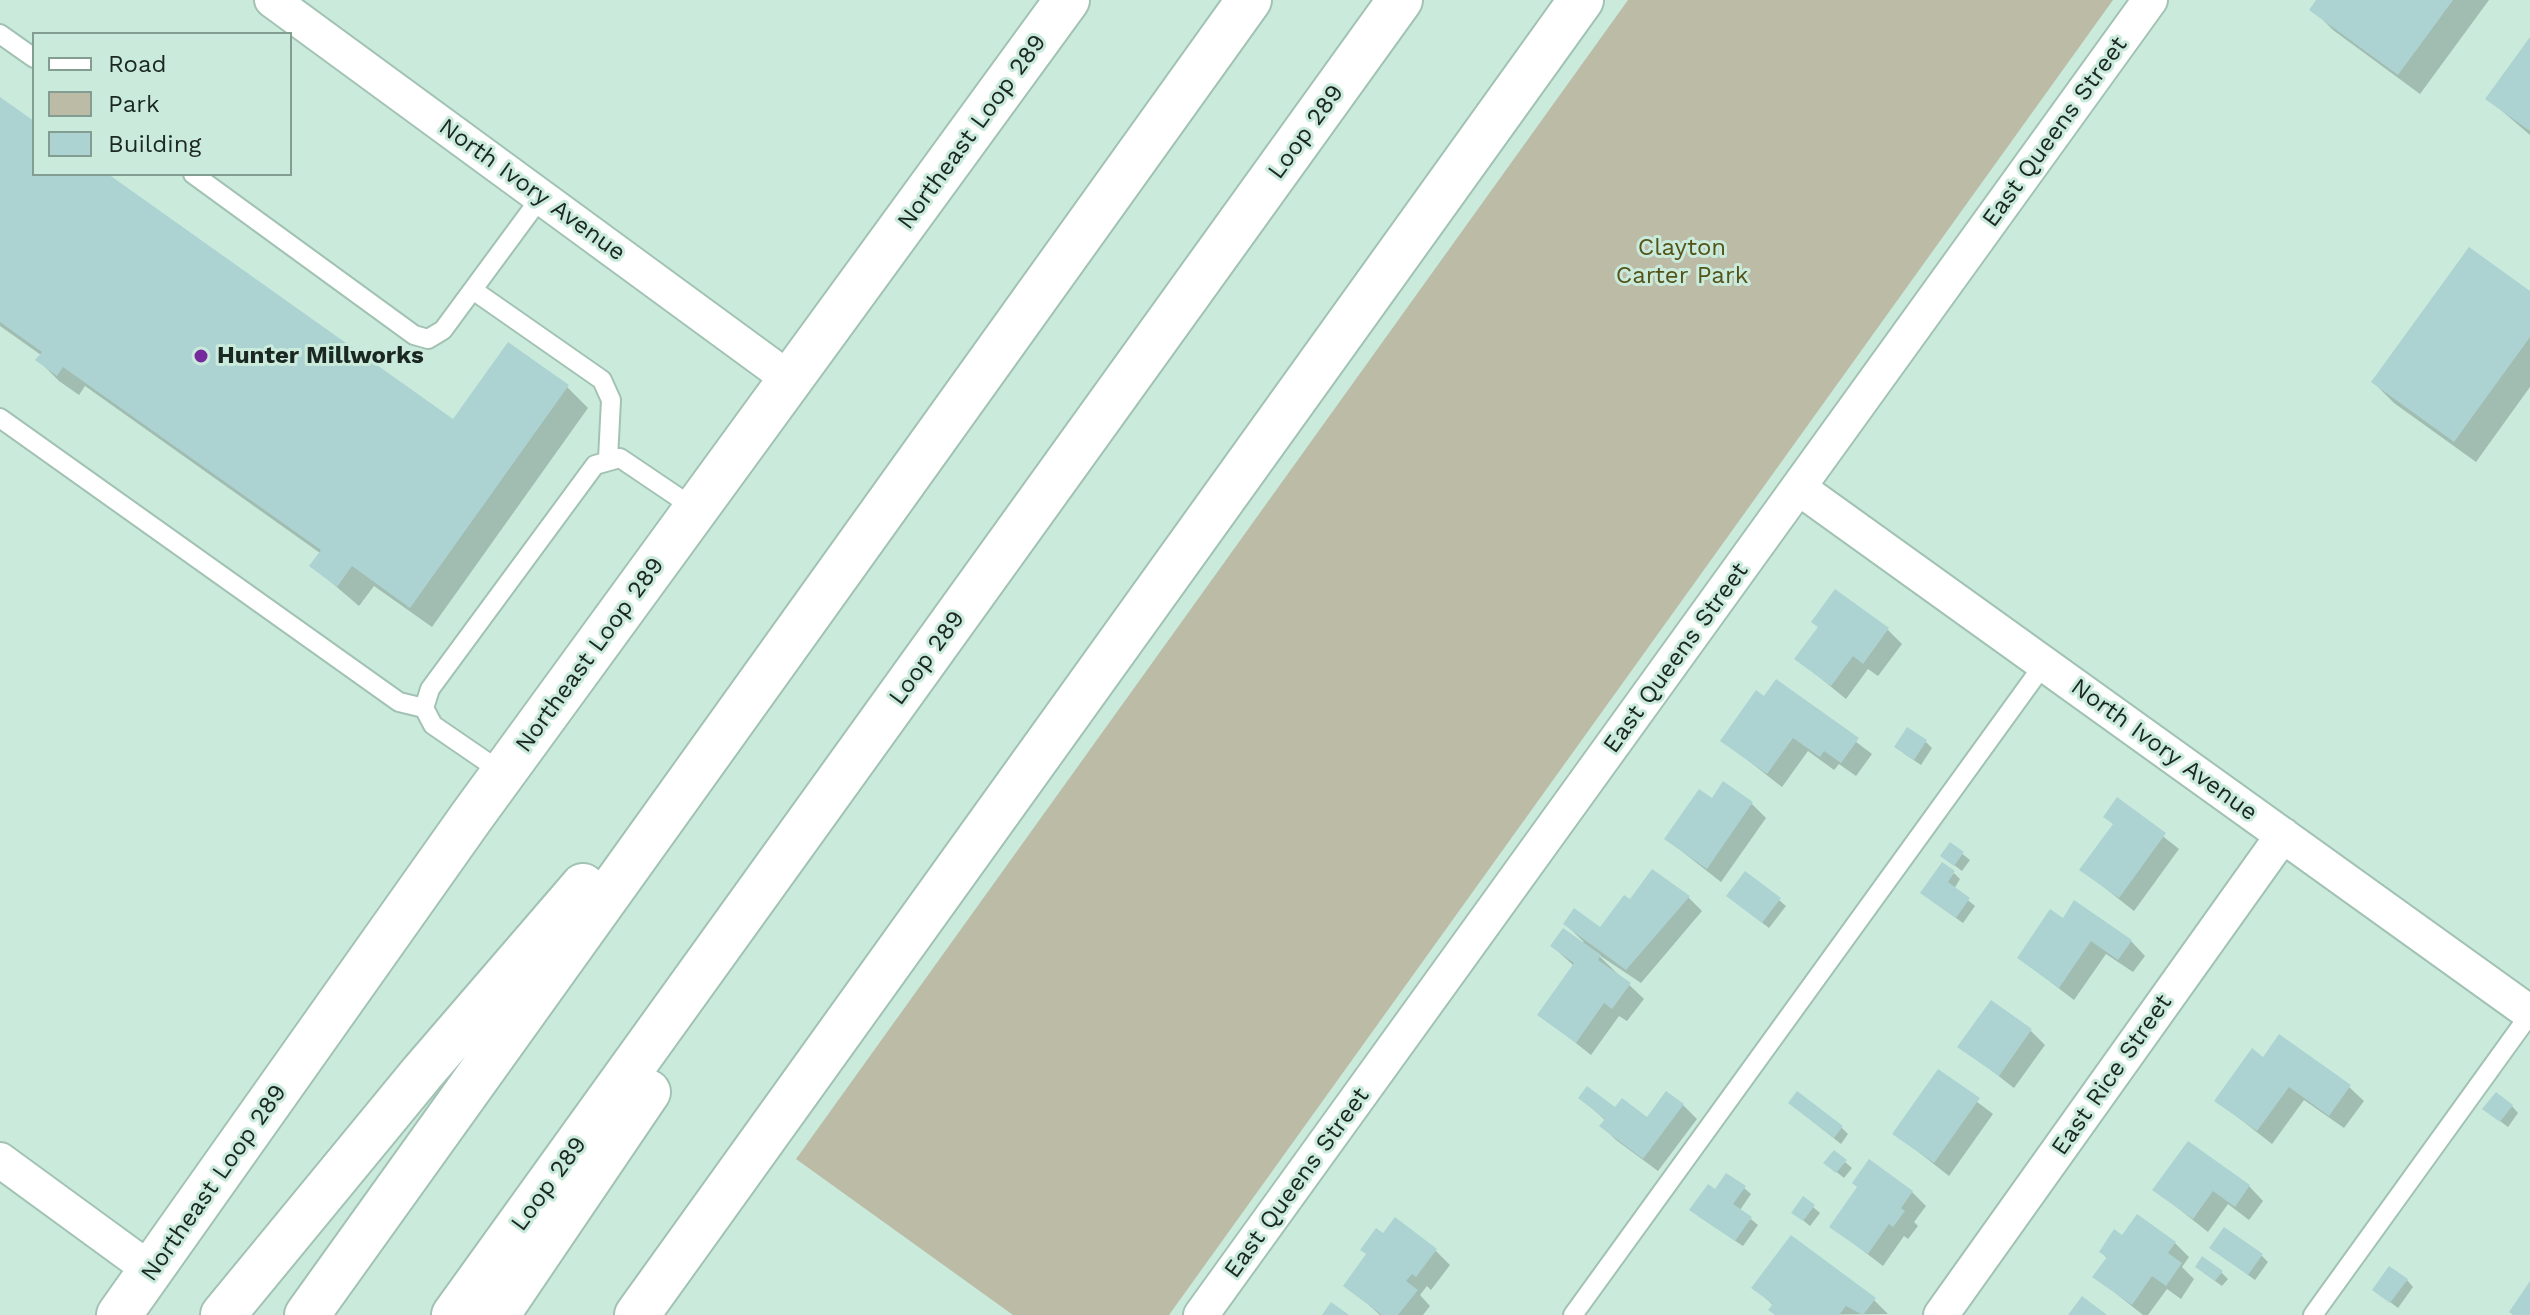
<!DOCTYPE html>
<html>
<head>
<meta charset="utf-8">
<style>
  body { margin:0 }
  #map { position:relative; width:2530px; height:1315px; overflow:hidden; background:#caebdc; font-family:"Work Sans",sans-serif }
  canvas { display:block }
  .legend { position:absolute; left:32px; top:32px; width:260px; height:144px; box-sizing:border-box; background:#caebdc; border:2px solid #849d92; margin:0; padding:10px 14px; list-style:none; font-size:24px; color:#1b2722 }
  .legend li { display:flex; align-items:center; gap:16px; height:40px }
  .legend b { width:40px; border:2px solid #849d92 }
</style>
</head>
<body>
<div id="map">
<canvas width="2530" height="1315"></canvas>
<ul class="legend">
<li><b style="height:10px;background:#fff"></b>Road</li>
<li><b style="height:22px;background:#bbbba6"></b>Park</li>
<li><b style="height:22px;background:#acd3d2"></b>Building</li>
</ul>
</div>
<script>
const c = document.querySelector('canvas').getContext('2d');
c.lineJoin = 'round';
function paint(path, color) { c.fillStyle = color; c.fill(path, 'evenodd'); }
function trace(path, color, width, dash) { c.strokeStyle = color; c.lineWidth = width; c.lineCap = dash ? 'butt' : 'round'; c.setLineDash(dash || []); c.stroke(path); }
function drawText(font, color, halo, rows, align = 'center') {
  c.font = font + ' "Work Sans",sans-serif'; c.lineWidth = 6; c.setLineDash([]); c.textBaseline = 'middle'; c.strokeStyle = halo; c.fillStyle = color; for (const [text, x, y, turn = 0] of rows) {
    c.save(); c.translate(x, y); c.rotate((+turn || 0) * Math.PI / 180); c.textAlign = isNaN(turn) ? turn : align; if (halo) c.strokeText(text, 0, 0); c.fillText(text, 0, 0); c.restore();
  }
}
paint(new Path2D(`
  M1628 0H2113L1169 1315H1013L796 1159Z`), '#bbbba6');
paint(new Path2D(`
  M2319 0H2489L2420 94 2333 30 2312 9Z
  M2530 40V135L2488 99Z
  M0 100 34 124V174H104L453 422 567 387 588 408 432 627 374 586 359 606 312 566 320 553 85 386 79 395 59 381 38 360 41 355 0 326Z
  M2530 294V387L2476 462 2394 403 2373 382Z
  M1888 630 1902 644 1878 676 1868 669 1846 699 1797 659Z
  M1777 682 1872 754 1856 776 1839 764 1834 770 1808 751 1782 787 1723 741Z
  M1926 742 1932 748 1921 765 1903 753Z
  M2117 800 2179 849 2134 911 2082 870 2114 825Z
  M1712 801 1752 804 1766 818 1721 882 1666 839Z
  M1951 845 1970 860 1962 871 1942 856Z
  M1954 873 1960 879 1954 889 1975 906 1963 923 1929 899Z
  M1688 897 1702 911 1641 983 1596 953 1644 999 1627 1021 1619 1016 1591 1055 1539 1014 1574 966 1552 946 1584 942 1565 924 1600 930 1630 902Z
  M1779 900 1786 906 1769 928 1735 902Z
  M2063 920 2131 941 2145 956 2133 972 2106 954 2074 1000 2019 958Z
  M2031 1031 2045 1045 2014 1088 1960 1046Z
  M2264 1059 2349 1087 2364 1101 2344 1128 2304 1100 2272 1144 2217 1101Z
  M1938 1072 1993 1114 1949 1176 1894 1133Z
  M1581 1098 1647 1120 1683 1105 1697 1119 1658 1171 1616 1140 1602 1126 1606 1121Z
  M2512 1106 2518 1113 2508 1127 2492 1115Z
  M1797 1109 1842 1128 1848 1134 1841 1144Z
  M1845 1162 1852 1168 1844 1178 1833 1169Z
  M2249 1186 2263 1201 2249 1220 2228 1204 2208 1232 2155 1190Z
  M1744 1188 1751 1194 1740 1210 1758 1225 1743 1246 1698 1216 1715 1192Z
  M1912 1192 1926 1206 1914 1222 1918 1226 1908 1239 1904 1236 1883 1266 1832 1227Z
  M1813 1207 1820 1213 1810 1226 1794 1213Z
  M2123 1238 2175 1243 2189 1257 2182 1267 2194 1279 2181 1299 2167 1289 2148 1315H2143L2095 1277 2108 1259 2101 1252Z
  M2211 1248 2262 1256 2268 1262 2255 1280Z
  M1436 1251 1450 1265 1431 1290 1427 1286 1420 1295 1430 1306 1423 1315H1380L1346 1285Z
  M2221 1272 2228 1279 2222 1286 2204 1273Z
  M2407 1280 2413 1287 2398 1308 2374 1290Z
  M1754 1288 1874 1300 1888 1314 1776 1315 1774 1306Z`), '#0003');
paint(new Path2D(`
  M2316 0H2453L2398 75 2309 10Z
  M2530 37V131L2485 99Z
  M0 97 34 121V174H108L453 419 508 342 569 385 410 608 352 566 337 587 309 566 321 550 63 367 57 376 35 360 42 352 0 322Z
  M2469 247 2530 291V337L2454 442 2371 382Z
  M1835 589 1889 628 1863 664 1853 656 1831 686 1794 659 1818 627 1811 622Z
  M1776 679 1859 738 1841 763 1824 751 1820 757 1793 738 1767 774 1720 741 1756 690 1764 696Z
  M1907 727 1927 740 1914 760 1894 747Z
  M1723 781 1753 802 1707 869 1664 839 1699 789 1712 798Z
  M2117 797 2166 833 2119 898 2079 870 2113 824 2103 817Z
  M1950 842 1964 852 1954 866 1940 856Z
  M1942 862 1955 871 1948 882 1970 898 1956 918 1920 893Z
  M1652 869 1690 896 1626 970 1563 924 1574 908 1600 927 1624 895 1630 899Z
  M1745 871 1781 898 1762 923 1726 896Z
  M2074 900 2132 940 2118 960 2091 941 2059 988 2017 958 2050 909 2063 918Z
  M1563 928 1601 955 1598 960 1631 983 1612 1009 1604 1003 1576 1043 1537 1015 1574 963 1550 946Z
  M1991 1000 2032 1029 1999 1076 1957 1047Z
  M2279 1034 2351 1085 2329 1116 2289 1087 2257 1131 2214 1101 2252 1048 2263 1057Z
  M1938 1069 1980 1098 1934 1163 1892 1134Z
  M1587 1086 1615 1107 1622 1098 1647 1117 1666 1091 1684 1104 1643 1159 1599 1126 1605 1119 1578 1098Z
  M1797 1091 1843 1126 1834 1138 1788 1103Z
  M2496 1092 2513 1105 2500 1122 2482 1109Z
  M2188 1141 2250 1185 2235 1207 2213 1191 2193 1219 2152 1190Z
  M1834 1150 1847 1160 1836 1173 1823 1163Z
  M1869 1159 1913 1191 1901 1208 1905 1211 1893 1227 1889 1224 1868 1254 1829 1227 1857 1187 1852 1183Z
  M1726 1173 1746 1186 1733 1204 1752 1217 1735 1241 1689 1210 1708 1184 1715 1189Z
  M1803 1196 1815 1205 1803 1221 1791 1213Z
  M2137 1214 2176 1242 2168 1253 2182 1263 2166 1286 2152 1276 2132 1305 2092 1277 2107 1257 2099 1252 2114 1229 2122 1235Z
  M1395 1217 1437 1249 1416 1277 1412 1274 1406 1281 1418 1290 1398 1315H1382L1343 1286 1366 1254 1360 1250 1376 1228 1383 1233Z
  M2224 1227 2263 1254 2248 1275 2209 1248Z
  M1791 1235 1876 1298 1863 1315 1846 1306 1839 1315H1775L1768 1310 1773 1304 1751 1288Z
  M2202 1256 2223 1271 2215 1281 2195 1267Z
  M2389 1266 2408 1279 2390 1303 2372 1290Z
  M2530 1281V1315H2513L2509 1312Z
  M2082 1296 2107 1315H2068Z
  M1331 1302 1349 1315H1322Z`), '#acd3d2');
const service = new Path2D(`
  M0 34 34 58
  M193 174 414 335 428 339 443 330 541 197
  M473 290 602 380 611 400 608 459
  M0 418 399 702 424 708 433 725 503 773
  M424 708 430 689 595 465 620 458 697 510
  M1573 1315 2044 664
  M2313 1315 2530 1014`);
const minor = new Path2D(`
  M272 0 792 381
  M1799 488 2530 1013
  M0 1160 152 1271
  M1201 1315 2150 0
  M1941 1315 2283 835`);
const secondary = new Path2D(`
  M119 1315 472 816 1067 0
  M637 1315 1581 0`);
const motorway = new Path2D(`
  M223 1315 422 1073 583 886
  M307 1315 1249 0
  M454 1315 1400 0
  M497 1315 648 1092`);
trace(service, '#a2c2b4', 22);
trace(minor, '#a2c2b4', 38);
trace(secondary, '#a2c2b4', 48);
trace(motorway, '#a2c2b4', 48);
trace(service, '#fff', 18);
trace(minor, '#fff', 34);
trace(secondary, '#fff', 44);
trace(motorway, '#fff', 44);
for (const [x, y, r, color] of [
  [201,356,8,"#752b9e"]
]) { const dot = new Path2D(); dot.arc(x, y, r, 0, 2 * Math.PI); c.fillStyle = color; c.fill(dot); trace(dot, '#caebdc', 3); }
drawText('24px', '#1b2722', '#caebdc', [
  ["Northeast Loop 289",972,132,-54],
  ["Loop 289",1306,132,-54],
  ["East Queens Street",2055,132,-54],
  ["North Ivory Avenue",532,190,36],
  ["Northeast Loop 289",590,655,-54],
  ["Loop 289",927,658,-54],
  ["East Queens Street",1676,658,-54],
  ["North Ivory Avenue",2164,750,36],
  ["East Rice Street",2112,1075,-55],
  ["Northeast Loop 289",214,1183,-55],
  ["East Queens Street",1297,1183,-54],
  ["Loop 289",549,1184,-54]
]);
drawText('24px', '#545318', '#caebdc', [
  ["Clayton",1682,248],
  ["Carter Park",1682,276]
]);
drawText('bold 24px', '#1b2722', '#caebdc', [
  ["Hunter Millworks",217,356]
], 'left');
</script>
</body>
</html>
